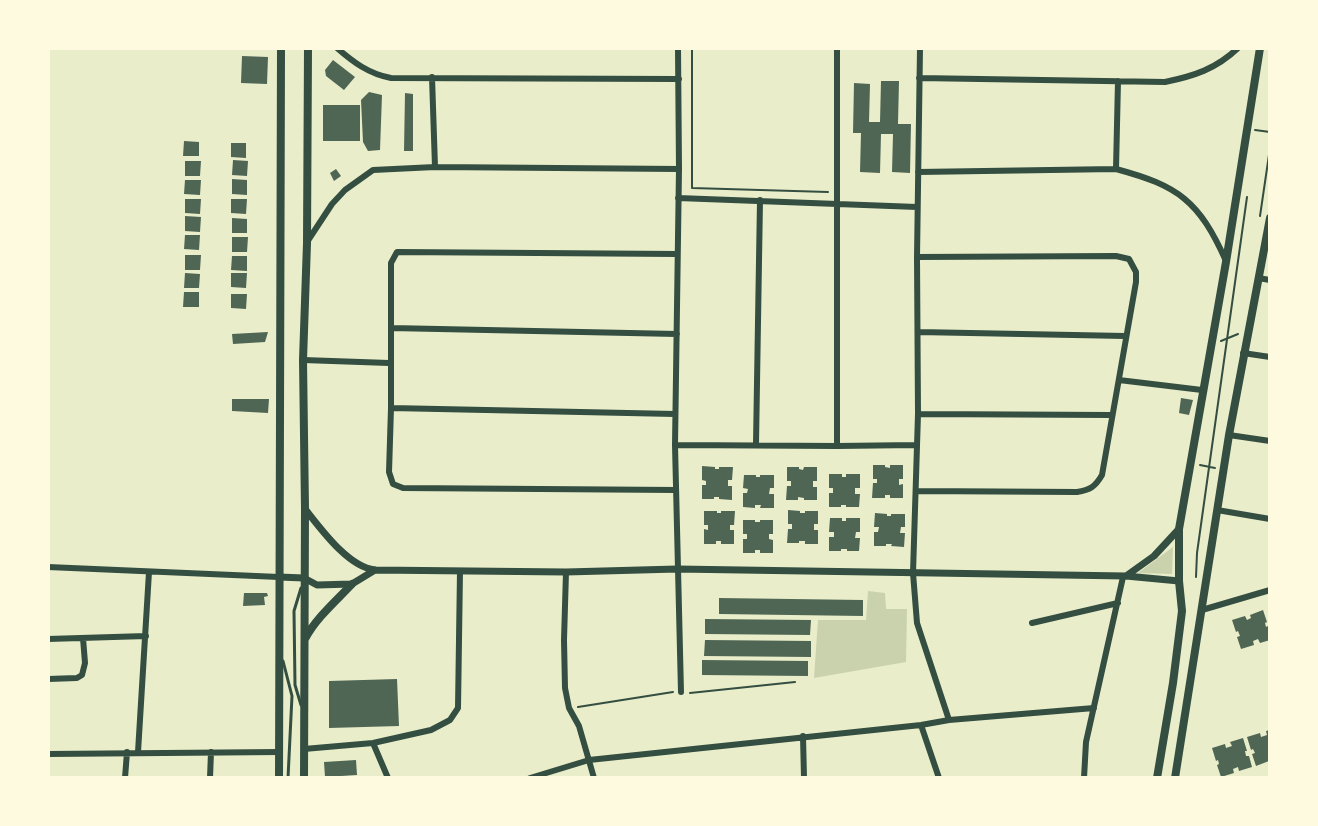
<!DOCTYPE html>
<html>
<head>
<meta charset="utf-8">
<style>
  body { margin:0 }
  #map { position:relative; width:1318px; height:826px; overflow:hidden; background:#e9edc9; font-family:"Noto Serif",serif }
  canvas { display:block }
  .frame { position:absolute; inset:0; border:50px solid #fefae0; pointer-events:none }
</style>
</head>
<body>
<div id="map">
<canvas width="1318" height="826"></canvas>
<div class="frame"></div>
</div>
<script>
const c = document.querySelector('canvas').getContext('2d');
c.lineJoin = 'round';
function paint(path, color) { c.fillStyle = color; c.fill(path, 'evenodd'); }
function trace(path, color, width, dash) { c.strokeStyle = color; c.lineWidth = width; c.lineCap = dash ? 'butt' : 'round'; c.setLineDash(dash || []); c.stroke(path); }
paint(new Path2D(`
  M1173 547 1172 574 1138 573Z
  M868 591 885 593 886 609H907L906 662 814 678 818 620H866Z`), '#cad2ad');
paint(new Path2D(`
  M242 56 268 57 267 84 241 83Z
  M333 60 355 77 344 90 326 76 325 70Z
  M881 81H899L898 124H911L910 173 892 172 893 134H881L880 173 860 172 861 133H853L854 83 870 84 869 122H880Z
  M369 92 382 95 380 150 368 151 363 142 361 100Z
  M405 93 413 94V151H404Z
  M323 105H360V141H323Z
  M184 141 199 142V156H183Z
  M231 143H246V158L231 157Z
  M233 160 248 161 247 176 232 175Z
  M185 161H201L200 176H185Z
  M336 169 341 176 334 181 330 173Z
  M232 179 247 180V195L232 194Z
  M185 180H201L200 195 184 194Z
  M185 199H201L200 214 185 213Z
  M231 199H247L246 214 231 213Z
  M185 216 201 217 200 232 185 231Z
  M232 218 247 219V233H232Z
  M185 235H200L199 250 184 249Z
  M232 237H248L247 252H232Z
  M185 255H201L200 270H185Z
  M232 256H247V271L231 270Z
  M185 273 200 274 199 288H184Z
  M231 273H247L246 288 231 287Z
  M184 292H199V307H183Z
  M231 294H247L246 309 231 308Z
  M268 332 265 342 233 344 232 334Z
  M1181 398 1193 400 1189 415 1179 413Z
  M232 399H269L268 413 232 411Z
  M873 465H885V467L890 468V465H903V479H899V485L903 484V498H890V495H885V498H872L873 483H877V479H873Z
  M702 466 715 467V469H719V467H733L732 480H728V486H732V500L719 499V497H714V499H702V485H706V481L702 480Z
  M787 467H799V469L803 470 804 467H817V481H813V487H817V500H804V498L798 497V500H786L787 486H791V481H787Z
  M829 474H842V477H846V474H860V488H855V494H860L859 507H846V505H841V507H829V493H833V488H829Z
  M744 475H756V477H760V475H774V488H770L769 494H774V508H760L761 505H755V508L743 507V493H747L748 489 743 488Z
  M788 510 800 511V513H805V511H818V524H814V530H818V544H805V541H799V543H787L788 529H792V524H788Z
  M704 511H717V513H721V511H735L734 525H730V530H734V544H721V541H716V544H704V529L708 530V525H704Z
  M875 513 887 514V516H891V514H905V527H901L900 533H905L904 547 891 546 892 544H886V546H874V532H878L879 527H874Z
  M830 518H842V521H846V518H860V532H856L855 538H860L859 551H847V549H841V551H829V537H834V532H829Z
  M743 520H755V522H760V520H773V534H769V539L773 540V553H760V550H755V553H743V539H747V534H743Z
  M244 593H267L268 596 264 597 265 605 243 606Z
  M719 598 863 600V616L719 614Z
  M1263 610 1267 622 1265 623 1266 627 1268 626 1270 631V640L1260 643 1258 639 1253 641 1254 645 1241 649 1237 637 1240 636 1238 631 1236 632 1232 620 1245 616 1247 620 1251 618 1250 615Z
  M705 619 811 620 810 635 705 634Z
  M705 640 811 641V657L704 656Z
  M702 660 808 661V676L702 675Z
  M397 679 399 726 329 728V681Z
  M1270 730 1269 761 1256 766 1252 754 1255 753 1253 749 1251 750 1247 737 1260 733 1261 737 1267 735 1266 731Z
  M1243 738 1247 751H1245L1246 756H1249L1252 767 1239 771 1238 767 1233 769 1234 773 1221 777 1217 765 1219 764 1218 760 1216 761 1212 748 1225 744 1226 748 1232 746 1230 742Z
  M356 760 357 775 325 777 324 762Z`), '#4f6655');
trace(new Path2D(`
  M692 48V188L828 192
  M761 48 829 49
  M1255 130 1270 132
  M1260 216 1270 148
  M1221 341 1238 334
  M1200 465 1215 468
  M1196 577 1197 553 1247 197
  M690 693 795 682
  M578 707 673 692`), '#344e41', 2);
trace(new Path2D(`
  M283 661 292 696 288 778
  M301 705 295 685 294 611 301 588`), '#344e41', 3);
trace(new Path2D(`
  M337 48C353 62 369 74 391 78L679 79
  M678 48 679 169 675 445 681 692
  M920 48 917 257 918 414 913 573 917 623 949 720
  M432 77 435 167
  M919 78 1165 82C1194 76 1216 69 1238 48
  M1116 169 1118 81
  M918 172 1116 169C1179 186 1199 201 1226 261
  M678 198 917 207
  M307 242 332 204 345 190 373 170 435 167 679 169
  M1258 278 1270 280
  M391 328 677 334
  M918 332 1125 336
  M1243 353 1270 357
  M303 360 389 363
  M1119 380 1202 390
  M391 408 675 414
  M918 414 1111 415
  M1229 435 1270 441
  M756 444 760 200
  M675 445 837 446 916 445
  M837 446V48
  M676 490 403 488 393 484 389 472 391 408V263L397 252 677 254
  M916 491 1077 492C1090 490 1095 487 1102 475L1136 282V272L1129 259 1116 256 917 257
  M1217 510 1270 519
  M48 567 279 577
  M566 572 564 640 565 688 569 708 579 726 594 778
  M1202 610 1270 590
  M1032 623 1118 603
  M48 639 146 636
  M48 679 77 678 82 675 85 663 83 638
  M921 725 939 778
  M803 736 804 778
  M373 743 388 778
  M304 749 373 743 431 730 450 720 458 708 460 571
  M138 752 149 572
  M48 754 280 752
  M125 778 127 752
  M210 778 211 752
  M530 778 589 760 921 725 949 720 1094 708
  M1084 778 1086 742 1123 577`), '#344e41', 6);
trace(new Path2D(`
  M305 509C321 529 348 567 375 570L566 572 677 569 1126 576 1179 581
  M1126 576 1154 556 1179 529
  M279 577 304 578 317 585 352 584 375 570`), '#344e41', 7);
trace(new Path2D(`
  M305 639C316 618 336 601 352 584
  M279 778 281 48
  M304 778 305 509 303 360 307 243 308 48
  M1157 778 1173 683 1182 611 1179 581V529L1226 262 1260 48
  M1175 778 1229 435 1270 218`), '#344e41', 8);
</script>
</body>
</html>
